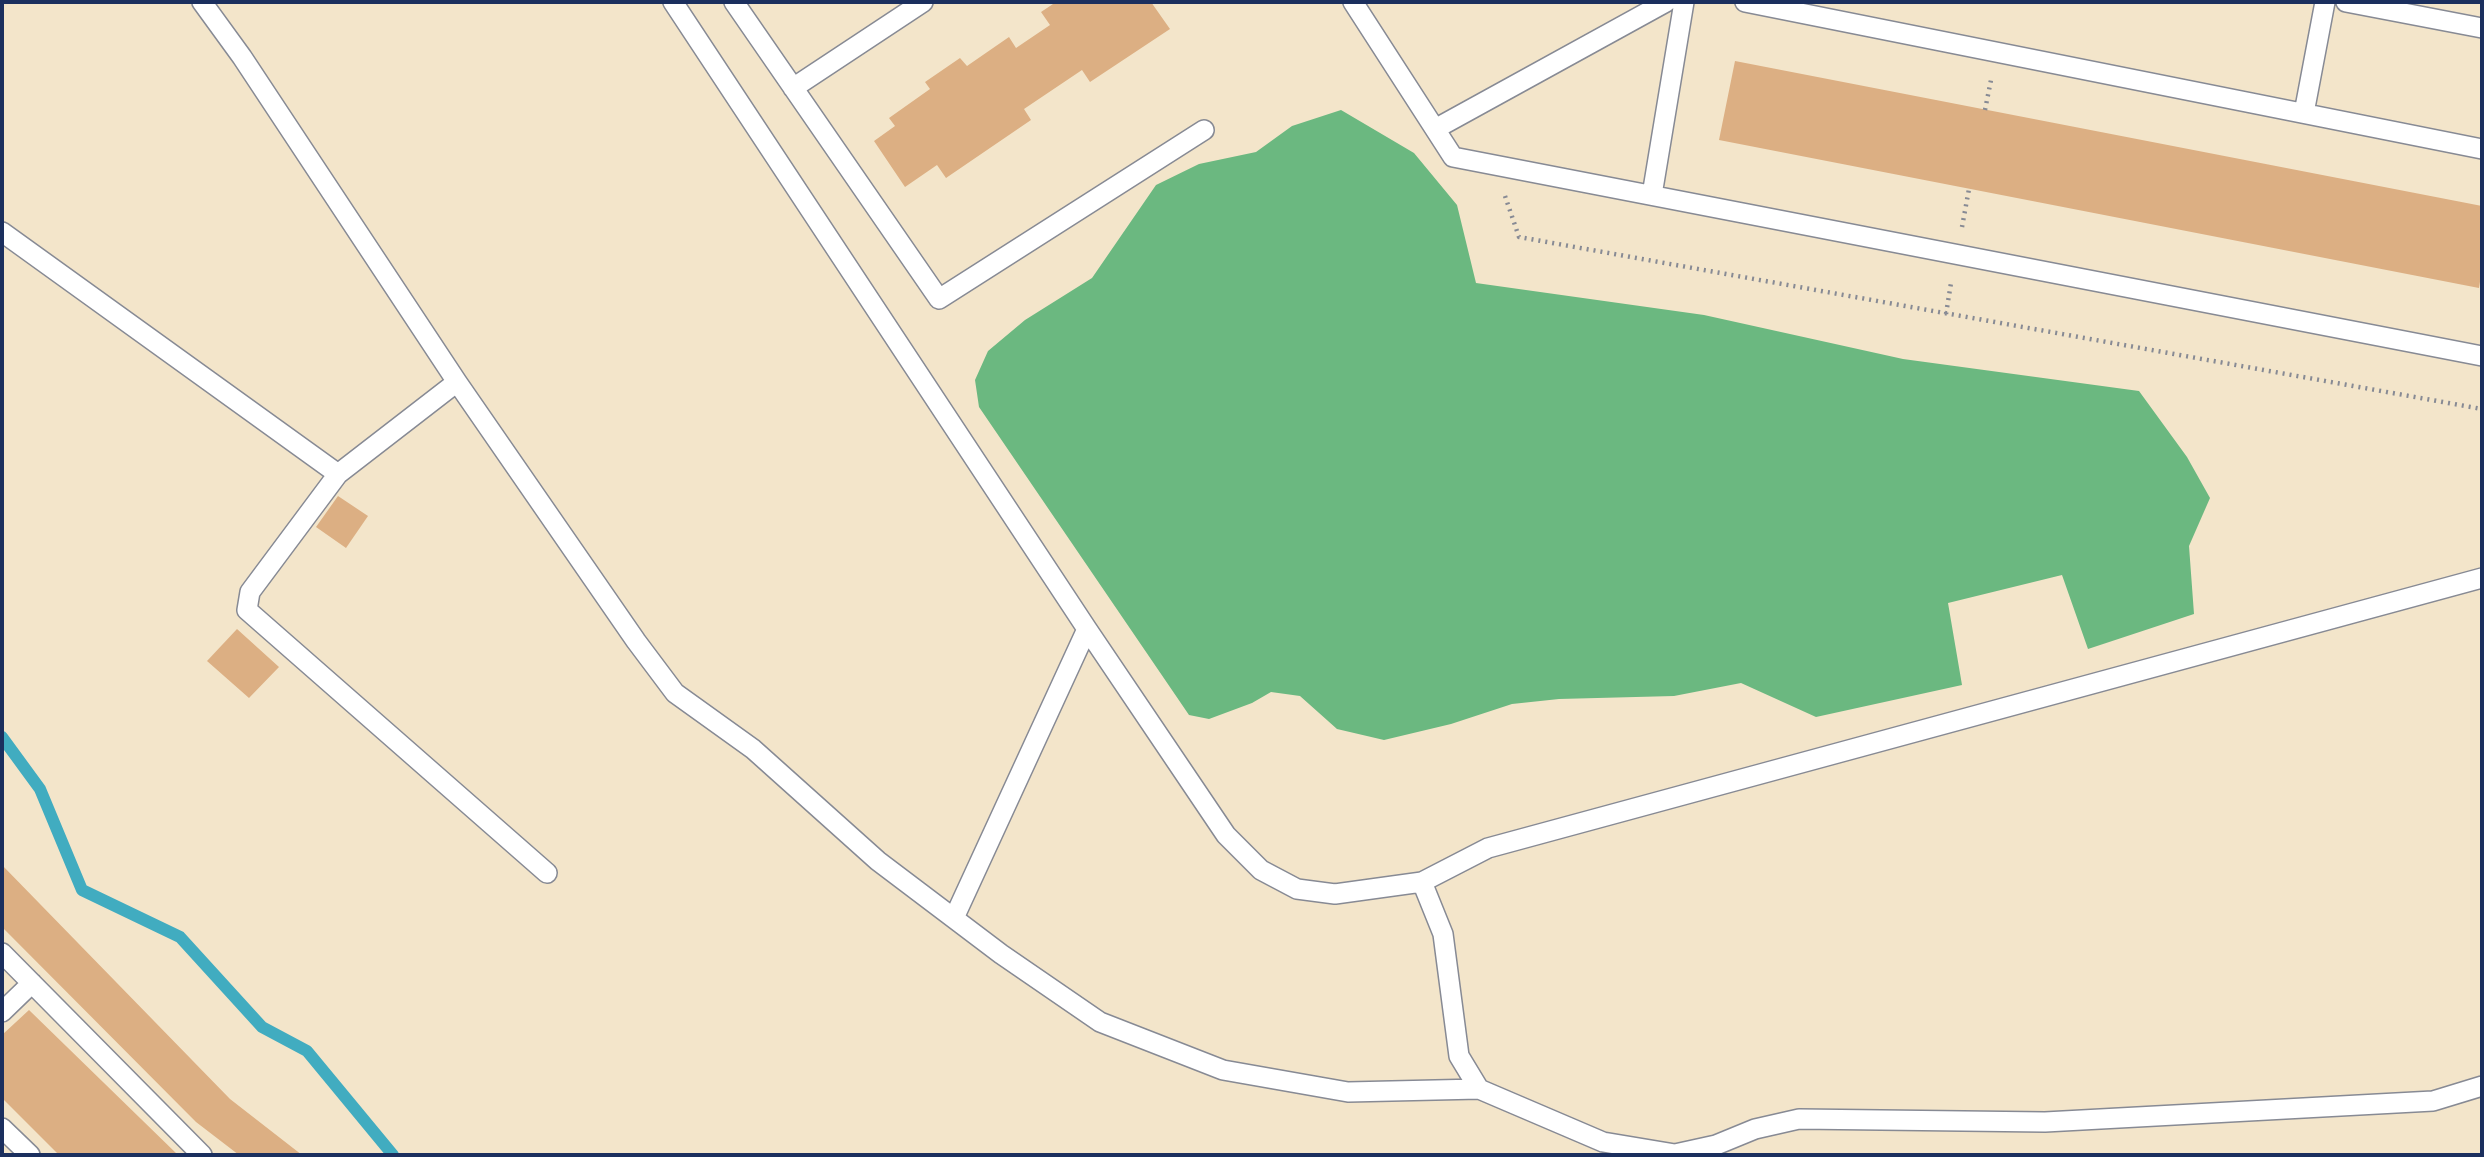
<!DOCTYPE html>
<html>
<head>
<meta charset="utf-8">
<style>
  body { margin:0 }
  #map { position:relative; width:2484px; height:1157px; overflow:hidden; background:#f3e5ca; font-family:"Playpen Sans",sans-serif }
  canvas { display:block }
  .frame { position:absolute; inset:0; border:4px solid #1b2f5e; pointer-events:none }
</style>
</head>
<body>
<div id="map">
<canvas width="2484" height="1157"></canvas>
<div class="frame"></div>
</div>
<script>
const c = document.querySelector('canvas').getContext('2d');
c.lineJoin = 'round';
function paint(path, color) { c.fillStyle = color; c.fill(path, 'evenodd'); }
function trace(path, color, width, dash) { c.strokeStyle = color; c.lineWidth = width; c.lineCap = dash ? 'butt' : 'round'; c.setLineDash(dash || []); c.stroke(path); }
paint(new Path2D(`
  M1341 110 1414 153 1457 205 1476 283 1704 315 1903 359 2139 391 2187 457 2210 498 2189 546 2194 614 2088 649 2062 575 1948 603 1962 685 1816 717 1741 683 1674 696 1559 699 1512 704 1451 724 1384 740 1337 729 1300 696 1271 692 1252 703 1209 719 1189 715 979 407 975 380 988 351 1025 320 1092 278 1156 185 1199 164 1256 152 1292 126Z`), '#6bb880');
trace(new Path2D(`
  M2 737 40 789 82 890 180 937 262 1027 307 1051 393 1155`), '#41acc0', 12);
paint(new Path2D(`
  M1056 2H1151L1170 29 1090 82 1082 70 1024 109 1031 120 946 178 937 165 905 187 874 141 895 126 889 118 930 89 925 82 960 58 967 66 1009 37 1016 48 1050 25 1041 12Z
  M1735 61 2482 206V269L2479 288 1719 140Z
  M338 496 368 516 346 548 316 527Z
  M237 629 279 667 249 698 207 661Z
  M2 865 230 1099 302 1155H239L196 1122 2 927Z
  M29 1010 178 1155H59L2 1098V1035Z`), '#dcaf83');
const lane = new Path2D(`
  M202 2 242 57 457 382 636 641 675 693 753 749 878 861 1001 954 1100 1022 1223 1070 1348 1092 1479 1089
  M673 2 1087 629 1226 835 1261 870 1297 889 1335 894 1422 882 1488 848 2482 578
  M734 2 939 299 1204 130
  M1353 2 1453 157 2482 356
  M1745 2 2482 149
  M2346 2 2482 28
  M793 88 923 2
  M2304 113 2325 2
  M1435 129 1666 2
  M1652 195 1684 2
  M2 232 338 474
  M457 382 338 474 250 592 247 610 547 873
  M1422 882 1443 934 1459 1056 1479 1089 1603 1142 1675 1154 1716 1145 1755 1129 1799 1119 2045 1122 2433 1101 2482 1086
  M954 918 1087 629
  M2 953 202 1155
  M2 1012 32 983
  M2 1128 30 1155`);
trace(lane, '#878a94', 22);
trace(new Path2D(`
  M1985 110 1991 80
  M1505 196 1519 237 2482 409
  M1962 227 1969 189
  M1946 314 1951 283`), '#878a94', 4.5, [2, 5]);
trace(lane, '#fff', 19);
</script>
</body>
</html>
